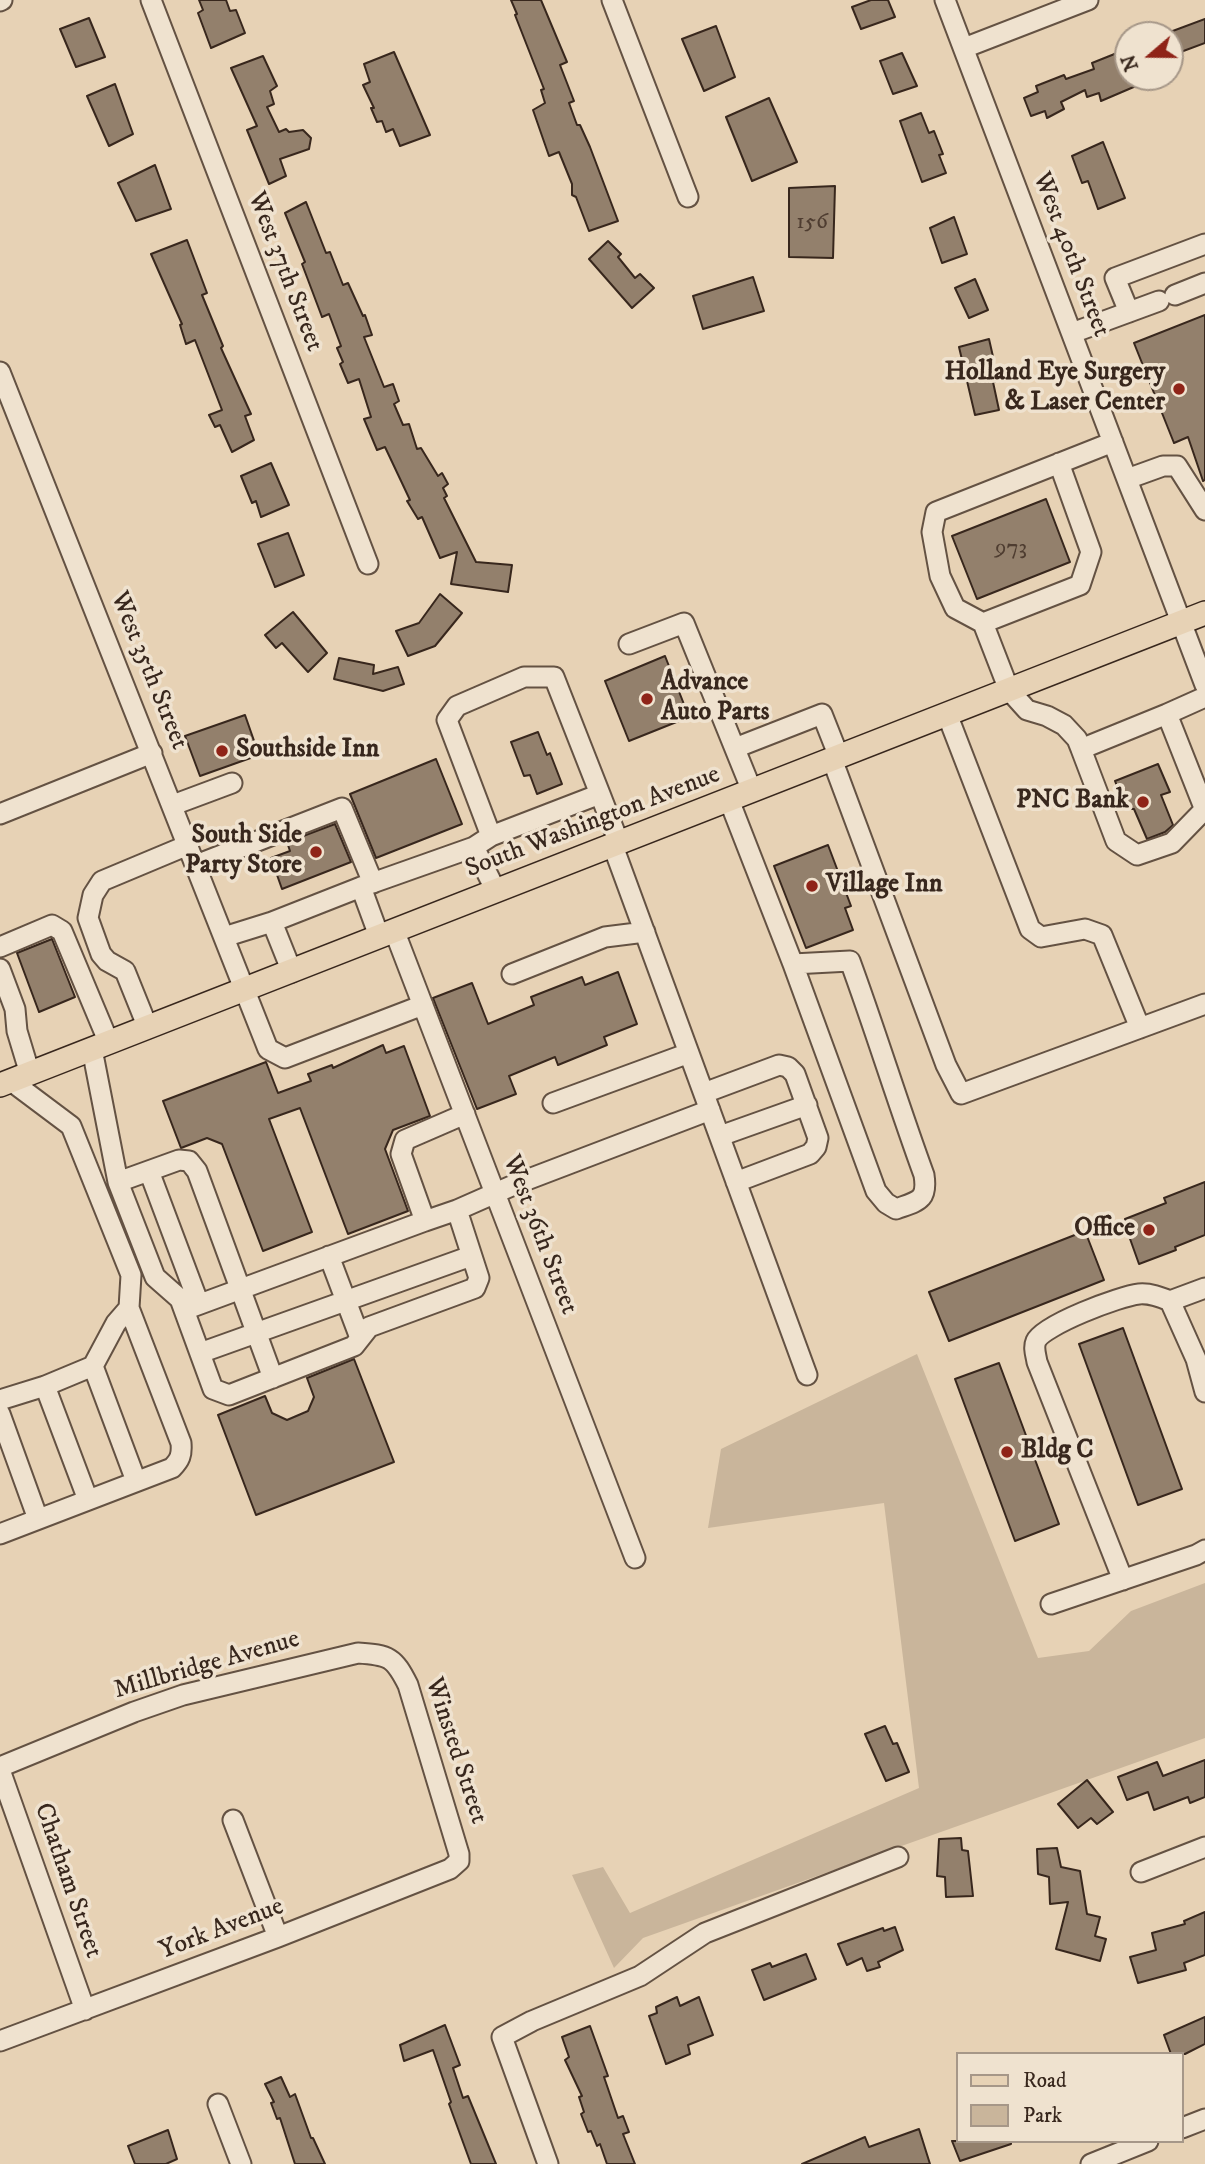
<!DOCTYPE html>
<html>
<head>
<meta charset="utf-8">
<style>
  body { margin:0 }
  #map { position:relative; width:1205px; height:2164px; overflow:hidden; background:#e7d2b5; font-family:"IM FELL DW Pica",serif }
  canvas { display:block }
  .legend { position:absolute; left:956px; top:2052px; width:228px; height:91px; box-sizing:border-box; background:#efe2cf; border:2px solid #a69788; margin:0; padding:9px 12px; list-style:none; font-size:21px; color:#38271d }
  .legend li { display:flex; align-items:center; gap:14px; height:35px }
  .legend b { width:35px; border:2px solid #a69788 }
  .north { position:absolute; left:1114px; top:21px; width:70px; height:70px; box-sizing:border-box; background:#efe2cf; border:2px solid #a69788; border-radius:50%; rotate:250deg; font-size:19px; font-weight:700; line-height:28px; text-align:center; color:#38271d }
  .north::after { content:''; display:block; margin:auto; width:24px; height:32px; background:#8f2418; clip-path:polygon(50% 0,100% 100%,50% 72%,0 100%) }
</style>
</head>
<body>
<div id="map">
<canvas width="1205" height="2164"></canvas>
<ul class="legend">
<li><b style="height:9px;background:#e7d2b5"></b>Road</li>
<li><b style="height:19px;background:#c9b59b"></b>Park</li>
</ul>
<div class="north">N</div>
</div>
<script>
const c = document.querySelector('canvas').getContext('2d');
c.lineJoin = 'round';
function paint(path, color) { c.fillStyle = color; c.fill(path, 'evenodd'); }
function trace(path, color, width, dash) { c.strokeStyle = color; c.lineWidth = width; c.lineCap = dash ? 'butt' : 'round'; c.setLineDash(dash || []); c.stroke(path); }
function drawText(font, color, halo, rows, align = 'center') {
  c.font = font + ' "IM FELL DW Pica",serif'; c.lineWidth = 7; c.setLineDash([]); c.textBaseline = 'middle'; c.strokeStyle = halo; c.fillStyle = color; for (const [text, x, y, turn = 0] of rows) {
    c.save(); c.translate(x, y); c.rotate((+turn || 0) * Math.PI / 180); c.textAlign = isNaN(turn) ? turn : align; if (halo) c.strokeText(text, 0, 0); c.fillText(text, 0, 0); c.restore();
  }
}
paint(new Path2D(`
  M917 1354 1038 1658 1089 1651 1131 1611 1205 1583V1738L643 1938 614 1968 572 1875 603 1867 630 1913 919 1788 884 1503 708 1528 721 1449Z`), '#c9b59b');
const building = new Path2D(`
  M199 0H226L230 11 236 10 245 33 211 48 198 13 203 10Z
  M511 0H541L567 62 560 65 574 101 569 103 577 125H580L590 147 618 221 589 231 576 197 572 195V184L559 152 549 156 533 110 545 103 541 90 544 89 515 15 517 14Z
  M871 0H888L895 17 861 29 852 7Z
  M89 18 105 57 76 67 60 29Z
  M1205 19V43L1170 56V32Z
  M716 26 735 77 704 91 682 39Z
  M394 52 430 135 400 146 393 129 386 132 382 121 377 122 371 108H374L363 85 370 82 364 64Z
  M902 53 917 86 893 94 880 61Z
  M1117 53 1127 77H1157L1101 101 1099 93 1087 97 1085 90 1061 102 1064 109 1047 118 1045 111 1031 116 1024 98 1038 92 1036 86 1064 75 1066 79 1094 69 1092 63Z
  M263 56 277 86 270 91 274 104 267 107 279 132 286 129 289 132 303 130 311 138 309 149 280 159 286 176 269 184 247 130 257 126 231 68Z
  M115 84 133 134 109 146 87 96Z
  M769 98 797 162 752 181 726 117Z
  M921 113 929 133 934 131 943 154 939 155 946 173 922 182 900 121Z
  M1103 142 1125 198 1098 209 1088 181 1082 183 1072 156Z
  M155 165 171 209 136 221 118 183Z
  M835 186 833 258 789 257V188Z
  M306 202 326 253 330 252 343 285 348 283 363 316 365 315 372 335 364 337 384 387 393 384 399 401 394 404 403 425 409 424 417 449 421 448 438 476 442 473 448 484 443 488 447 496 444 498 476 562 512 565 508 592 451 584 457 552 440 558 422 517 418 519 407 501 410 500 385 447 377 450 364 419 371 417 359 379 348 383 340 364 343 362 337 348 341 346 329 314 322 317 302 264 305 262 285 213Z
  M954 217 967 254 942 263 930 228Z
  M187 240 207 293 202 295 223 346 221 348 251 414 245 416 254 440 232 452 220 425 215 427 209 415 222 410 195 340 186 344 180 325 182 324 151 254Z
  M608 241 621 254 618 257 635 278 640 274 654 288 632 308 589 259Z
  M753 277 764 311 703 329 693 296Z
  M975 279 988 310 969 318 955 288Z
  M1205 315V480L1203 481 1188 437 1174 443 1134 343Z
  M989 339 994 361H991L995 382H993L999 410 975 415 959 347Z
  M271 463 289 505 261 517 256 501 252 503 241 476Z
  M1046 499 1070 562 977 599 952 536Z
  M288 533 304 575 275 587 258 544Z
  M440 594 462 613 435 646 408 656 396 631 419 623Z
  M293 612 327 653 308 672 282 643 276 648 265 635Z
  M665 656 689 717 629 741 605 681Z
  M339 658 374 665 373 674 398 667 404 684 383 691 334 679Z
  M245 715 259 755 200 776 185 736Z
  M538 732 547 755 550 753 562 784 537 794 530 775 524 776 511 742Z
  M436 759 462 824 376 858 350 794Z
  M1158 764 1170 792 1161 795 1173 825 1165 832 1147 839 1134 809H1126L1115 781Z
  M335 824 351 862 282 889 271 858 290 851 288 845 291 844 290 841Z
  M828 845 851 906 845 908 853 930 806 948 774 866Z
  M52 939 75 997 39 1012 17 953Z
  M618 972 637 1024 604 1037 607 1045 558 1065 555 1057 509 1076 516 1094 477 1109 433 998 472 983 488 1024 534 1005 531 997 582 977 585 985Z
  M383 1045 386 1053 404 1046 430 1116 393 1130 385 1149 408 1211 348 1234 300 1108 269 1119 312 1232 263 1251 222 1144 207 1138 181 1148 163 1101 266 1062 278 1093 311 1081 308 1074 332 1065 333 1068Z
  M1205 1182V1235L1175 1247 1176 1250 1139 1264 1129 1236 1131 1235 1125 1219 1166 1203 1164 1198Z
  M1085 1231 1104 1280 949 1341 929 1292Z
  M1123 1328 1182 1489 1138 1505 1079 1344Z
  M354 1359 394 1462 256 1515 218 1415 265 1396 272 1413 287 1420 308 1411 314 1397 307 1378Z
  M999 1363 1059 1524 1015 1541 955 1379Z
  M885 1726 893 1744 897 1743 909 1772 886 1781 865 1734Z
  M1205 1760V1797L1190 1803 1188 1797 1154 1810 1148 1792 1127 1800 1118 1777 1157 1762 1163 1776Z
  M1087 1780 1113 1812 1097 1824 1091 1818 1078 1828 1058 1804Z
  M961 1838 962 1850 968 1851 973 1896 946 1897 945 1877 937 1876 939 1839Z
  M1057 1848 1061 1867 1080 1871 1087 1914 1100 1917 1095 1936 1106 1939 1100 1961 1056 1949 1068 1902 1050 1904 1049 1877 1038 1874 1037 1849Z
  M1205 1912V1955L1184 1963 1186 1970 1138 1983 1130 1957 1156 1950 1152 1933 1185 1924 1184 1921Z
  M895 1927 903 1950 878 1962 880 1967 867 1971 862 1958 847 1965 838 1944 883 1928 884 1931Z
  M806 1954 816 1979 764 2000 752 1970 770 1963 772 1967Z
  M677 1997 680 2006 699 1997 713 2035 688 2045 690 2054 666 2064 649 2016 657 2013 656 2007Z
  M1205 2017V2044L1185 2054H1171L1164 2035Z
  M445 2025 460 2065 453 2068 463 2098 468 2096 496 2164H471L449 2104 451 2102 433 2050 404 2061 400 2045Z
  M590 2026 608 2076 604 2077 618 2118 623 2116 629 2132 623 2134 635 2164H607L600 2144 597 2146 591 2131 588 2132 581 2114 584 2112 579 2097 582 2096 565 2060 569 2057 562 2037Z
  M281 2077 290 2097 295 2094 311 2138H313L325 2164H295L280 2118 277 2119 271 2103 274 2102 265 2084Z
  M919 2129 930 2164H802L865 2137 869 2147Z
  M168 2130 177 2159 166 2164H135L128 2146Z
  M952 2141H1011V2144L960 2161Z`);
paint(building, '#93806c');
trace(building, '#38271d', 2);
const minor = new Path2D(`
  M151 0 368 564
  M612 0 688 197
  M945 0 1205 685
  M0 1 2 0
  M964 48 1088 0
  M1175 295 1205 283
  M1129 312 1115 278 1205 244
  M1072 333 1159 301
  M0 372 268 1049 285 1058 423 1005
  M1113 442 936 512 932 532 940 576 955 608 983 623 1009 690 1027 710 1047 716 1064 725 1077 739 1081 749 1167 714
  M1127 479 1163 466H1177L1205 510
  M983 623 1080 585 1091 552 1059 463
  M629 644 684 623 752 791
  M1205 697 1167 714 1205 810
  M947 714 1030 929 1041 937 1085 929 1102 935 1140 1028
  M735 748 822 714 839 757
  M1081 749 1116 841 1137 855 1172 843 1204 810
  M832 759 946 1065 961 1094 1205 1004
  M729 800 793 964 876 1191 886 1203 896 1209C918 1201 928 1201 924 1175 898 1104 876 1032 850 961L793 964
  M173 805 232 783
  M0 814 152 753
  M491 836 447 720 457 706 524 677H554L600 794
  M613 846 807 1375
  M196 865 342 808 373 883
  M496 891 474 847 491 836 600 794 619 843
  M272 922 292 972
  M394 930 635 1558
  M379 936 361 887 474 847
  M224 937 272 922 361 887
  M0 947 52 925 62 931 109 1043
  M0 969 15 1009 17 1031 30 1074
  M512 974 605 937 645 932
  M148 1028 125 971 107 961 101 954 88 918 93 895 102 881 188 845
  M92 1049 118 1182 155 1277 180 1299 213 1389 229 1395 354 1346 369 1327 475 1288 479 1278 457 1210 516 1184 710 1110
  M11 1081 71 1126 131 1275 129 1308
  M704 1093 779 1065 788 1067 795 1074 818 1138 816 1147 810 1154 736 1182
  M553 1103 689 1053
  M720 1136 807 1105
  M149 1171 199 1304
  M118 1182 179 1160 189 1161 197 1171 273 1378
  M457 1210 425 1221 401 1154 405 1140 465 1114
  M329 1256 360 1338
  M1170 1301 1205 1288
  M184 1310 425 1221
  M200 1353 471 1256
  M93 1366 136 1481
  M45 1386 88 1500
  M0 1400 45 1386 93 1366 116 1323 129 1308 181 1443C182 1455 180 1460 172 1468L0 1534
  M0 1414 38 1519
  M1123 1580 1037 1362C1036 1355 1033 1348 1036 1341 1043 1325 1120 1296 1139 1294 1150 1293 1160 1297 1170 1301L1196 1359 1205 1392
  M1051 1604 1196 1555 1205 1550
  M0 1767 134 1712 183 1695 358 1653C389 1655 394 1657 408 1685L459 1854V1861L450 1869 278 1937 0 2041
  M0 1770 85 2010
  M233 1820 278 1937
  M1141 1872 1205 1847
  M218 2104 241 2164
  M1182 2128 1205 2119
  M548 2164 502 2037 532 2021 640 1976 705 1933 898 1857
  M1091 2164 1148 2141`);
const major = new Path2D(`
  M0 1085 1205 613`);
trace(minor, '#645243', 23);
trace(major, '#38271d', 26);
trace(minor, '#efe2cf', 19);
trace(major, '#e7d2b5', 23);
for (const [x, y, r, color] of [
  [1179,389,7,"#8f2418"],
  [647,699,7,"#8f2418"],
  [222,751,7,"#8f2418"],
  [1143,802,7,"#8f2418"],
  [316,852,7,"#8f2418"],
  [812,886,7,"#8f2418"],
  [1149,1230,7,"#8f2418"],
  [1007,1452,7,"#8f2418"]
]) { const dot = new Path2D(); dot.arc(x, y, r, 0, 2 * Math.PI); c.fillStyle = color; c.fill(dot); trace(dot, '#efe2cf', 2.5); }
drawText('23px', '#4f3d31', null, [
  ["156",812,223],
  ["973",1011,549]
]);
drawText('26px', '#38271d', '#efe2cf', [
  ["West 40th Street",1070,255,69],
  ["West 37th Street",284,272,69],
  ["West 35th Street",148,671,68],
  ["South Washington Avenue",593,823,-21],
  ["West 36th Street",539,1235,69],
  ["Millbridge Avenue",207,1666,-16],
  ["Winsted Street",455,1751,72],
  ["Chatham Street",67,1881,71],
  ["York Avenue",222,1930,-21]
]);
drawText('bold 26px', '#38271d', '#efe2cf', [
  ["Holland Eye Surgery",1165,374],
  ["& Laser Center",1165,404],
  ["Advance",661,684,"left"],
  ["Auto Parts",661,714,"left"],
  ["Southside Inn",236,751,"left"],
  ["PNC Bank",1129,802],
  ["South Side",302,837],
  ["Party Store",302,867],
  ["Village Inn",826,886,"left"],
  ["Office",1135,1230],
  ["Bldg C",1021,1452,"left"]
], 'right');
</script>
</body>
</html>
